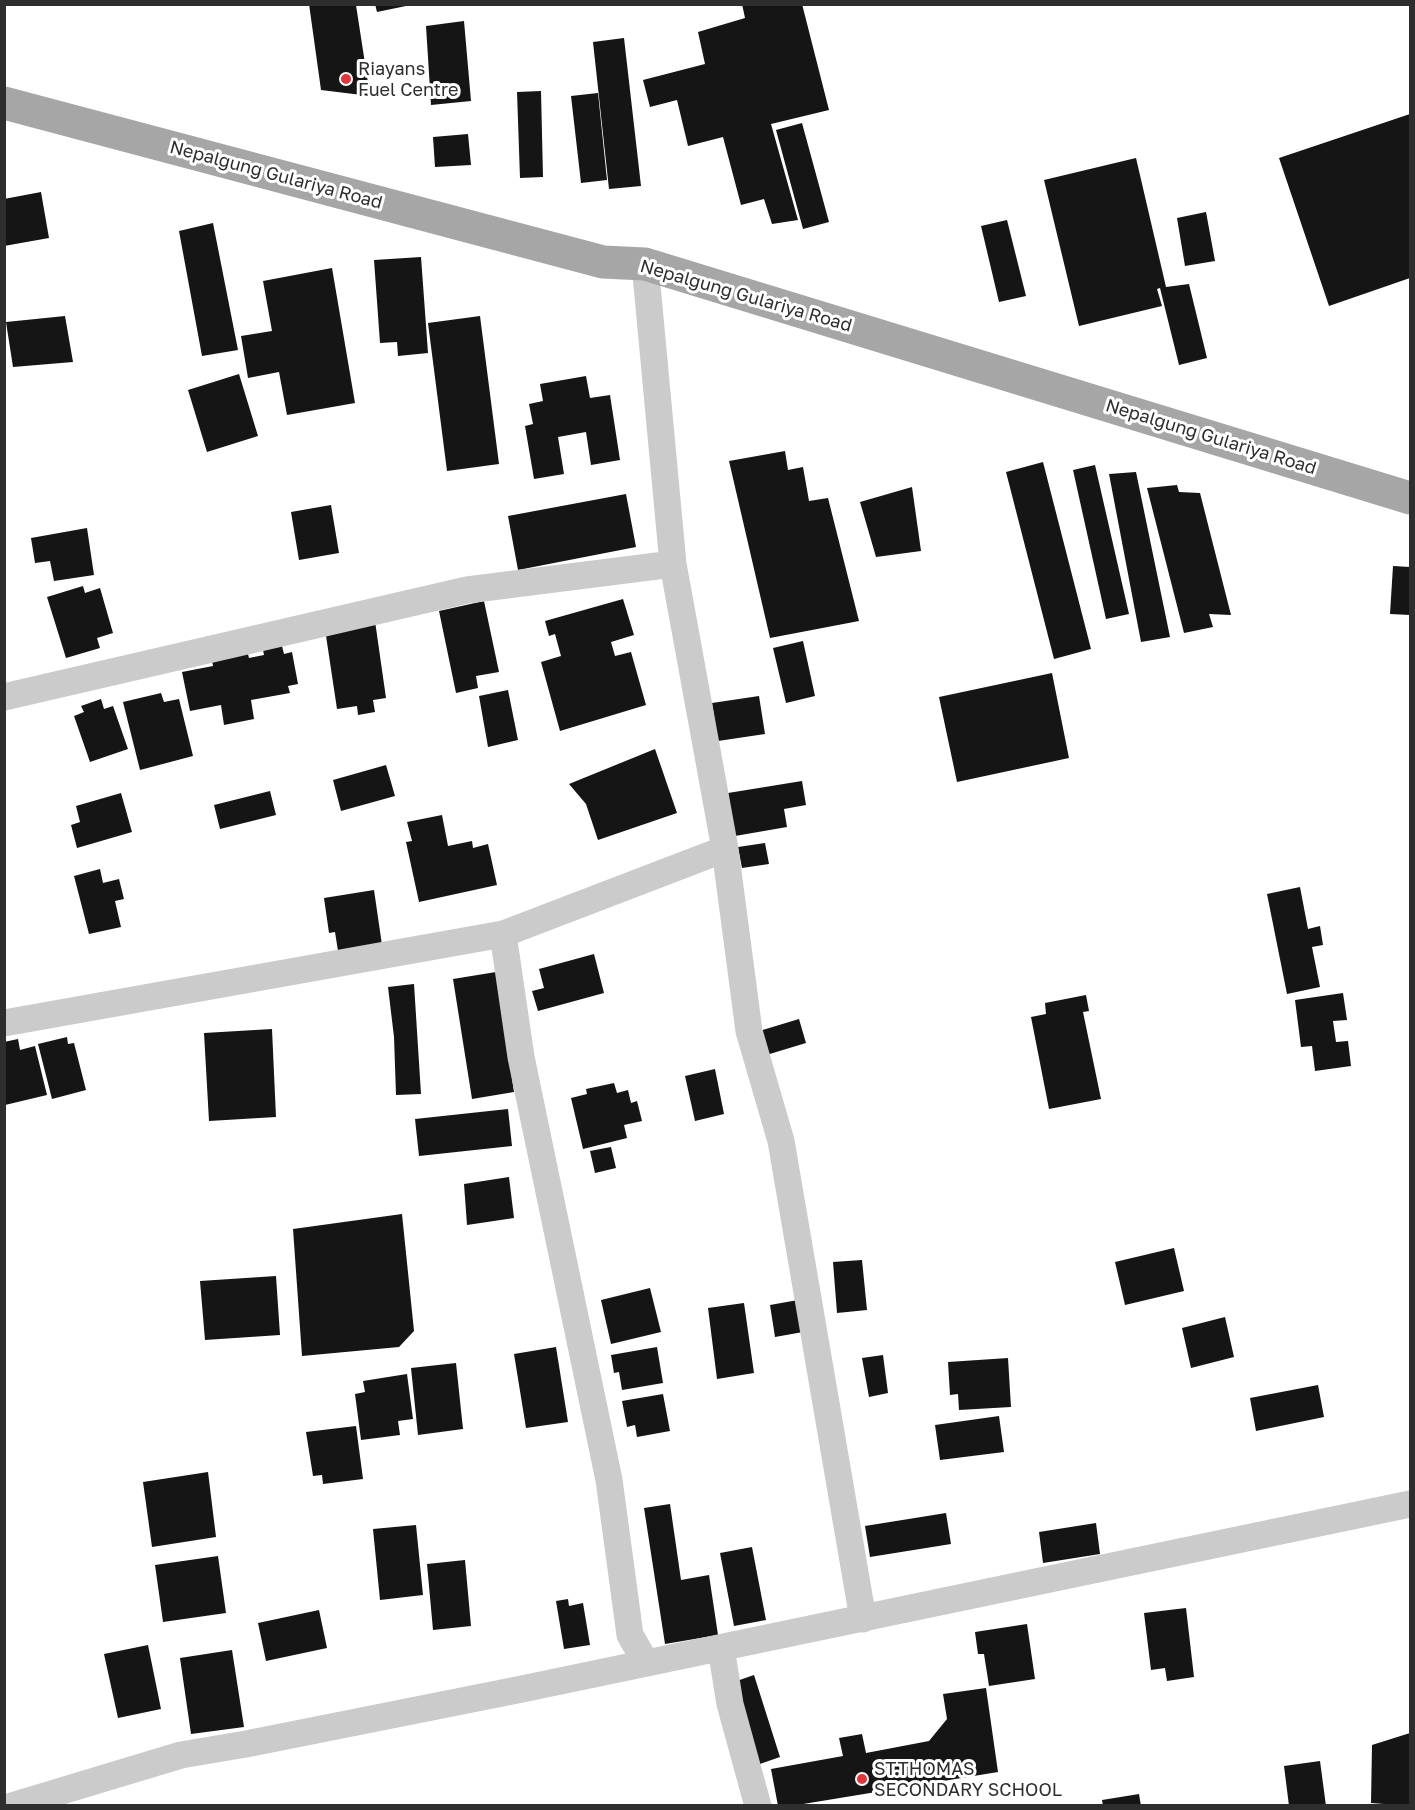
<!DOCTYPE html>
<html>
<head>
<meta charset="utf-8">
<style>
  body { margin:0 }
  #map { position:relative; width:1415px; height:1810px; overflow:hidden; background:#fff; font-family:"Golos Text",sans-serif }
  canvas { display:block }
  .frame { position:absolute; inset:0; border:6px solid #2e2e2e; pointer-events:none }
</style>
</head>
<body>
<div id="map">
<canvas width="1415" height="1810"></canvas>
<div class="frame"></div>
</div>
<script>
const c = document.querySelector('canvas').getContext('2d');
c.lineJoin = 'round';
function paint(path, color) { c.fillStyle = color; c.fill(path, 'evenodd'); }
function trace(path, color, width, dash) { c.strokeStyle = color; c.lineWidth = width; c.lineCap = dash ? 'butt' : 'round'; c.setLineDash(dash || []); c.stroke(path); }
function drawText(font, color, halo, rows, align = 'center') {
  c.font = font + ' "Golos Text",sans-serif'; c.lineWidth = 6; c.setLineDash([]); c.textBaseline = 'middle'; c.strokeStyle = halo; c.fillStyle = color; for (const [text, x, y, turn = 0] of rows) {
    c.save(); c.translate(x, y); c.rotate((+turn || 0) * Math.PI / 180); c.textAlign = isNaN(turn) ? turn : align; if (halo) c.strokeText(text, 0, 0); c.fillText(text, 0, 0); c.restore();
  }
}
paint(new Path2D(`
  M309 4 356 5 370 96 321 90Z
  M375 4H406V6L377 12Z
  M742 4H802L829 110 771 124 798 220 772 224 764 199 741 205 723 137 688 146 677 100 650 107 643 80 705 64 698 32 745 18Z
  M464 21 471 101 431 105 426 26Z
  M624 38 641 186 609 189 593 42Z
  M541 91 543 177 520 178 517 92Z
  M598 93 607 180 581 183 571 96Z
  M1410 114V278L1329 306 1279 158Z
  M802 123 829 222 803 229 776 130Z
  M468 134 471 165 435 167 433 137Z
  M1136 158 1166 287 1189 284 1207 358 1179 365 1160 288 1157 289 1162 306 1079 326 1044 180Z
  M41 192 49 238 4 246V199Z
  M1206 212 1215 261 1185 266 1177 218Z
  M1007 220 1026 296 999 302 981 226Z
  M213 223 238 350 202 356 179 231Z
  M421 257 428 353 398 356 397 342 380 343 374 260Z
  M332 268 355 403 287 415 279 372 248 378 241 336 272 331 263 281Z
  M65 316 73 362 13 367 6 322Z
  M480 316 499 464 447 471 428 323Z
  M239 374 258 436 207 452 188 390Z
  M586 376 590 398 610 395 620 460 591 465 586 432 558 437 564 474 534 479 525 426 533 424 529 404 543 401 540 384Z
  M785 451 788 470 803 467 809 501 828 498 859 621 770 638 729 461Z
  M1043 462 1091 649 1054 659 1006 472Z
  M1095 465 1129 614 1106 619 1073 470Z
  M1136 472 1170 637 1141 642 1109 474Z
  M1177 485 1179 492 1200 493 1231 615 1209 614 1213 627 1184 633 1147 488Z
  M912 487 921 551 876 557 860 502Z
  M626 494 636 547 518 570 508 516Z
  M331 505 339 553 299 560 291 512Z
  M87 528 94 575 54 581 50 561 35 563 31 538Z
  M1393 566 1410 567V615L1390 614Z
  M83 586 85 593 100 588 113 633 97 638 100 648 66 658 47 597Z
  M623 599 634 635 611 642 615 656 631 652 646 705 560 731 541 662 561 656 555 634 549 636 545 621Z
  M484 601 499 672 476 676 478 688 456 693 439 611Z
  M375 621 386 698 373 700 375 712 358 715 357 706 337 709 325 629Z
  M803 641 815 696 786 703 773 648Z
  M282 646 284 654 292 652 298 684 288 686 290 693 251 700 254 719 224 725 221 705 190 711 182 672 213 666 211 656 247 650 249 658 264 655 263 650Z
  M1052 673 1069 758 957 782 939 697Z
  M508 690 518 740 488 747 479 696Z
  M161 693 164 702 179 699 193 756 140 770 123 702Z
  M759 696 765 734 718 741 712 703Z
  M101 699 104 709 113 706 128 749 90 762 74 716 84 712 81 706Z
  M655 749 677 813 598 840 586 804 569 784Z
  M386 765 395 796 341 811 333 780Z
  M802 781 806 805 784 809 787 827 735 836 728 793Z
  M270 791 276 815 220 829 214 805Z
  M121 793 132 832 77 848 71 825 80 822 76 806Z
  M442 815 448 846 472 841 473 848 488 844 497 885 419 902 406 842 412 841 407 822Z
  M765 843 769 864 742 868 738 847Z
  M100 869 103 883 119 879 124 899 115 901 121 927 89 934 74 876Z
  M1300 887 1308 929 1320 926 1323 945 1312 947 1320 987 1287 994 1267 894Z
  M374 890 382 945 338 951 335 932 329 933 324 898Z
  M594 954 604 993 538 1011 532 991 544 988 539 969Z
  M496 972 514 1092 472 1099 453 979Z
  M414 984 421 1094 396 1095 394 1037 388 987Z
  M1343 993 1347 1020 1333 1021 1336 1042 1348 1041 1351 1066 1315 1071 1312 1046 1301 1047 1295 1000Z
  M1086 995 1089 1011 1083 1012 1101 1099 1049 1109 1031 1017 1046 1014 1045 1003Z
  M799 1019 806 1043 763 1056 756 1032Z
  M272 1029 276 1117 209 1121 204 1033Z
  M67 1037 68 1044 74 1043 86 1090 52 1099 38 1044Z
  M18 1039 20 1050 35 1046 47 1095 5 1105 4 1042Z
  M715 1069 724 1114 695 1121 685 1076Z
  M614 1083 617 1093 628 1090 631 1103 637 1101 642 1121 624 1125 627 1138 583 1149 571 1098 587 1094 586 1089Z
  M508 1109 512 1146 419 1156 415 1119Z
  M611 1147 616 1168 595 1173 590 1151Z
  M509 1177 514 1218 467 1225 464 1184Z
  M402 1214 414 1331 399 1347 302 1356 293 1229Z
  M1174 1248 1184 1291 1125 1305 1115 1262Z
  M862 1260 867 1310 837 1313 833 1262Z
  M276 1276 280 1335 205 1340 200 1281Z
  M650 1288 661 1332 611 1344 601 1300Z
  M798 1300 803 1332 775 1337 770 1305Z
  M744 1303 754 1373 717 1379 708 1308Z
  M1225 1317 1234 1357 1191 1368 1182 1328Z
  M556 1347 568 1422 526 1428 514 1354Z
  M657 1347 663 1383 622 1390 619 1372 614 1373 611 1355Z
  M883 1355 888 1393 869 1397 862 1358Z
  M1008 1358 1011 1407 959 1410 958 1394 950 1395 948 1362Z
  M456 1363 463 1429 418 1435 411 1368Z
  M407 1374 413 1419 398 1421 400 1435 361 1440 355 1394 365 1392 363 1381Z
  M1318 1385 1324 1417 1256 1431 1250 1398Z
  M663 1394 670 1431 637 1437 635 1425 627 1427 622 1401Z
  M999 1416 1004 1452 940 1460 935 1425Z
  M356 1426 363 1479 323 1484 322 1475 313 1476 306 1432Z
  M208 1472 216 1537 152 1547 143 1482Z
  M670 1504 681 1580 709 1575 718 1635 665 1644 644 1508Z
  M946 1513 951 1544 870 1557 865 1526Z
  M1096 1523 1100 1554 1043 1563 1039 1532Z
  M416 1525 423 1595 380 1600 373 1529Z
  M752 1547 766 1620 734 1626 720 1553Z
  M218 1556 226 1613 163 1622 155 1565Z
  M465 1560 471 1626 433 1630 427 1564Z
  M568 1599 569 1606 583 1603 590 1645 564 1649 556 1601Z
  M1186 1608 1194 1677 1167 1681 1165 1668 1151 1670 1144 1613Z
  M319 1610 327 1648 266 1661 258 1623Z
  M1027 1624 1035 1679 989 1686 984 1654H978L975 1632Z
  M148 1645 161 1709 118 1718 104 1654Z
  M232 1650 244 1727 191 1734 180 1658Z
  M754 1675 780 1757 757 1765 731 1683Z
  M986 1688 998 1772 791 1806H778L771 1769 843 1756 839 1738 862 1734 866 1753 929 1741 947 1719 943 1694Z
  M1410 1733V1806L1371 1803 1372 1745Z
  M1320 1761 1326 1806H1289L1284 1766Z
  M1139 1794 1141 1806H1103L1102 1800Z`), '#151515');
trace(new Path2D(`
  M645 264 673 564 725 849 749 1031 781 1141 863 1619
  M4 697 467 590 673 564
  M503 934 521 1057 609 1480 630 1635 646 1663
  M4 1023 503 934 725 849
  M721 1648 730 1704 758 1806
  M12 1806 181 1755 246 1744 522 1689 1410 1504`), '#cbcbcb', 27);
trace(new Path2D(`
  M4 103 603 262 645 264 1410 498`), '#a6a6a6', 33);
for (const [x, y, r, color] of [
  [346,79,6,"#e2343a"],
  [862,1779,6,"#e2343a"]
]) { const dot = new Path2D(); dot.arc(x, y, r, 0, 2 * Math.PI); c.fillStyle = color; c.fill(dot); trace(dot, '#fff', 2); }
drawText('18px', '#2e2e2e', '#fff', [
  ["Riayans",358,69],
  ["Fuel Centre",358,90],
  ["ST.THOMAS",874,1769],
  ["SECONDARY SCHOOL",874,1790]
], 'left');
drawText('18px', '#2e2e2e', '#fff', [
  ["Nepalgung Gulariya Road",276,175,15],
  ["Nepalgung Gulariya Road",746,296,16],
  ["Nepalgung Gulariya Road",1211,437,17]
]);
</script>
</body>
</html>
